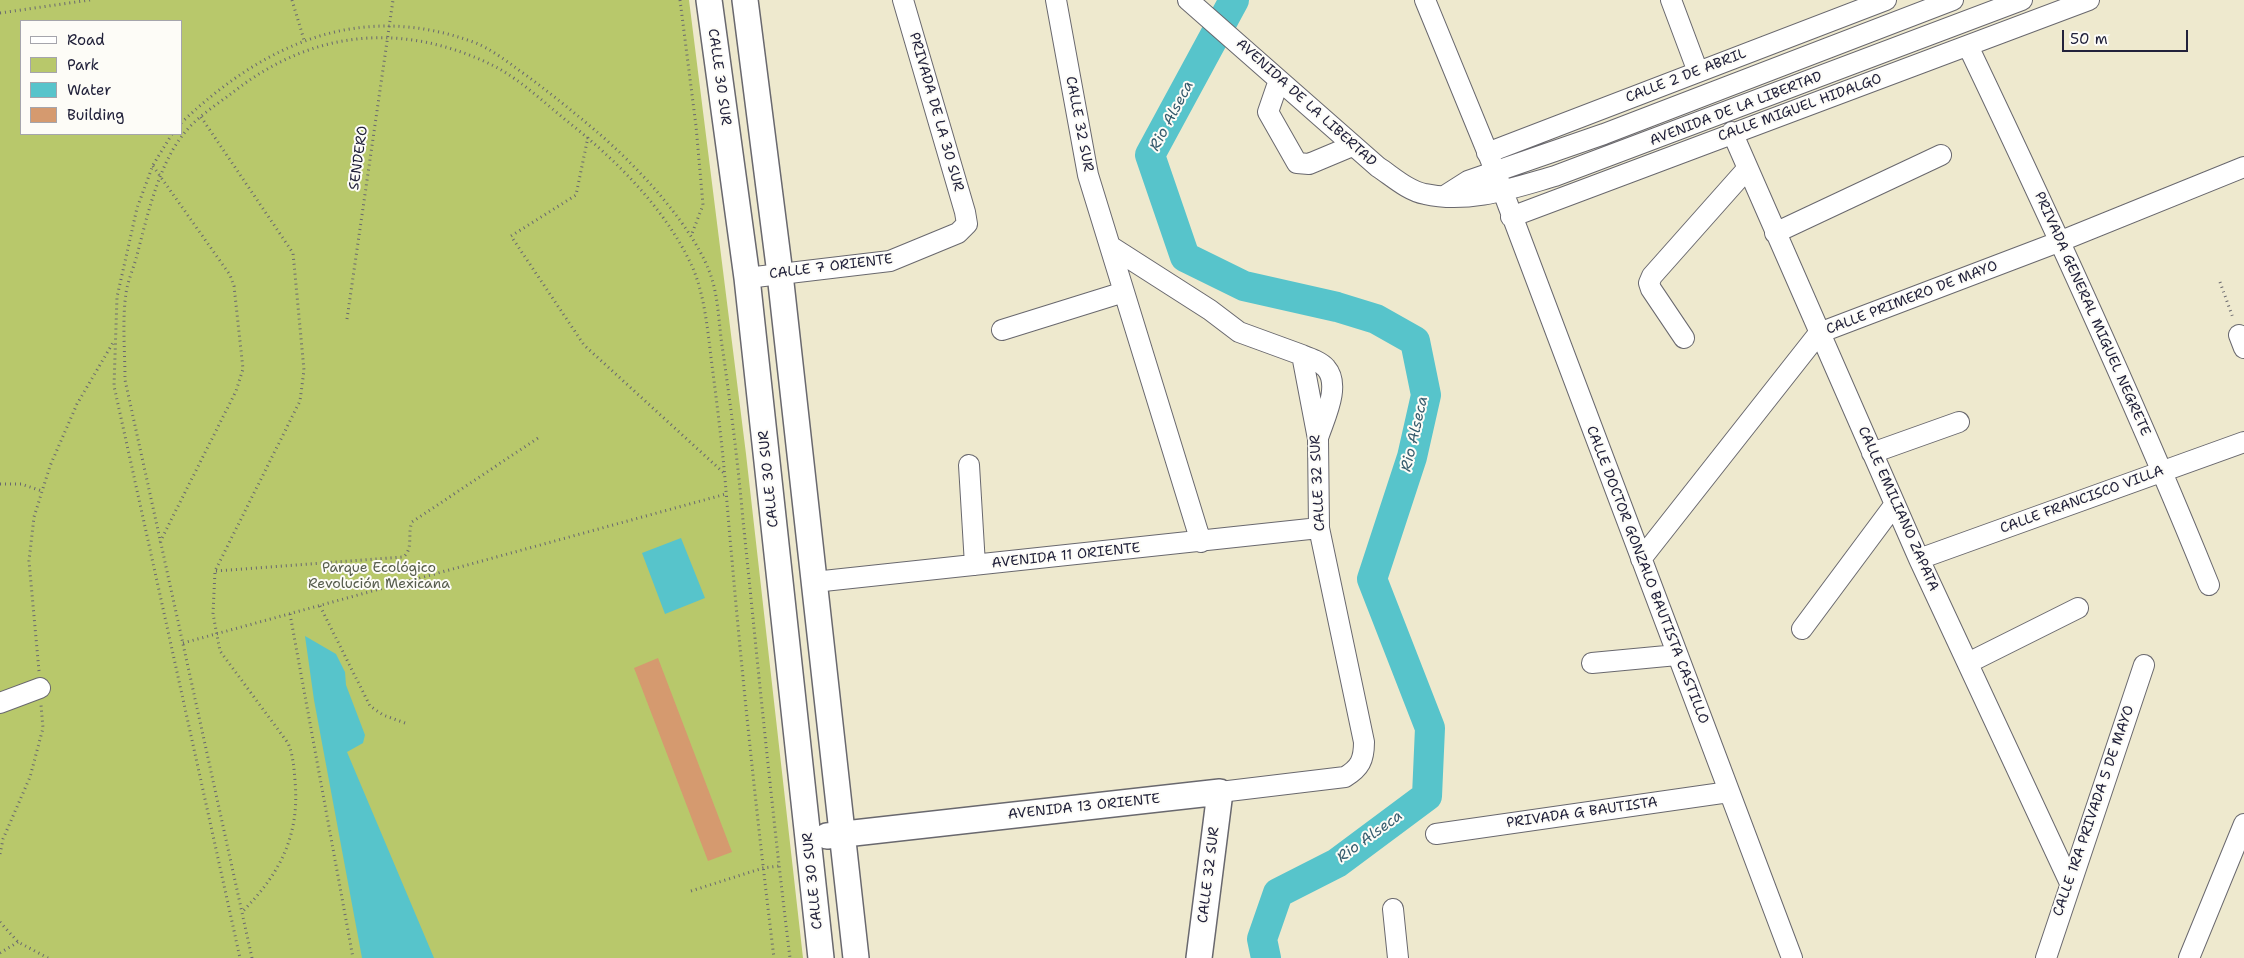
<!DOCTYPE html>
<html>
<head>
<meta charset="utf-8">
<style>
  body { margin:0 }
  #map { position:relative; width:2244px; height:958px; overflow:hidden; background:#eee9ce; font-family:"Shantell Sans",sans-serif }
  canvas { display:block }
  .legend { position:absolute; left:20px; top:20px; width:162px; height:115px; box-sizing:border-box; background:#fdfcf7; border:1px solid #a5a5ac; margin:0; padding:6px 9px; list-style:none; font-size:15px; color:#22223b }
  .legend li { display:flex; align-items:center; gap:10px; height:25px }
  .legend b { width:25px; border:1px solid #a5a5ac }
  .scale { position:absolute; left:2062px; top:30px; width:126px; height:22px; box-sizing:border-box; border:2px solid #22223b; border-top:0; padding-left:6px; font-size:15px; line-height:18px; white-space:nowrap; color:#22223b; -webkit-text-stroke:4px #fdfcf7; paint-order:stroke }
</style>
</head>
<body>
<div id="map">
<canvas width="2244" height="958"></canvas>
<ul class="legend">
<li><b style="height:6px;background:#fff"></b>Road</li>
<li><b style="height:14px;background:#b8c86b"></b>Park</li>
<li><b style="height:14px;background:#57c4cb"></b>Water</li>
<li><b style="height:14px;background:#d59a6f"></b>Building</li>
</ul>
<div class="scale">50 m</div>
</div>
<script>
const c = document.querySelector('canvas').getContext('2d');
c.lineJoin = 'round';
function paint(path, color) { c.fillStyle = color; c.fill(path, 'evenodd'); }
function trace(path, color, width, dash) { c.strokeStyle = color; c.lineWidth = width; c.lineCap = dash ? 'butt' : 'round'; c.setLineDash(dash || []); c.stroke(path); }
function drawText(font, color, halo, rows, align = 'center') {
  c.font = font + ' "Shantell Sans",sans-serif'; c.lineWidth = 4; c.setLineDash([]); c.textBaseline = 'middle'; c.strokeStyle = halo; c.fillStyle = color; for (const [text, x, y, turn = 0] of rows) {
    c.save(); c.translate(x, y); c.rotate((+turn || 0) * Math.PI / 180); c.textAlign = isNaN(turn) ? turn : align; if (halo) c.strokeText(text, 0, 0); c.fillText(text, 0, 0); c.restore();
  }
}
paint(new Path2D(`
  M0 0H689L746 454 803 958H0ZM21 21H181V134H21Z`), '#b8c86b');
paint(new Path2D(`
  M681 538 705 598 665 614 642 553Z
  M305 636 336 654 345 672 346 685 365 735 363 743 347 752 434 958H362L314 700Z`), '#57c4cb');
trace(new Path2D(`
  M1234 0 1150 155 1185 257 1244 286 1337 307 1376 319 1415 341 1426 395 1412 457 1372 579 1430 728 1427 796 1337 863 1278 893 1262 939 1266 958`), '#57c4cb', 30);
paint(new Path2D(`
  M658 658 732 852 708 861 634 668Z`), '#d59a6f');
const minor = new Path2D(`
  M1056 0 1088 175 1201 542
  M1188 0 1378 167C1392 176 1408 191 1425 194 1469 204 1513 188 1555 176L2022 0
  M1425 0 1496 173 1792 958
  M1671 0 1698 72
  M1968 46C2053 224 2135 402 2209 585
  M1279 80 1268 112 1297 163 1309 164 1352 146
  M1732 132 1919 559 2070 883
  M1487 153 1886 0
  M1446 195 1468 181 1604 134 1953 0
  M1511 217 2089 0
  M1775 233 1941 155
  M1110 246 1210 310 1239 332 1302 355 1318 439 1319 528 1364 742C1364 760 1360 768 1345 777L1220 792
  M747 278 890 261 958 233 967 224 965 212 903 0
  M1002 330 1124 292
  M2239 335 2244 348
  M1684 338 1651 289 1649 283 1652 276 1747 169
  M1302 355C1310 358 1321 362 1326 368 1341 385 1325 417 1319 435
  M1872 453 1959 422
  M969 465 975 565
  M1641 559 1819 333 2061 241 2244 167
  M1919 559 2244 442
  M814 582 1319 528
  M1802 629 1895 504
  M1592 663 1677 655
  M1968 663 2078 608
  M0 703 40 688
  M1436 834 1729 792
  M1393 909 1398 958
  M2046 958 2144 665
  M2189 958 2244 824`);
const major = new Path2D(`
  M709 0 747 278 821 958
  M745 0 780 274 856 958
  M827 836 1220 792 1199 958`);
trace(minor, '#69686e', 22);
trace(major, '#69686e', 28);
trace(new Path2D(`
  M292 0 304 40
  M680 0 696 126 703 205 691 236
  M0 13 90 0
  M201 117 293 253 304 370 300 401 215 571 213 614 220 651 288 743C293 755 294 767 295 781 300 835 280 874 242 912
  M181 123C265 43 361 0 476 43 490 49 504 59 516 68 544 88 570 109 596 131 636 165 696 228 712 279 719 302 719 329 723 352 731 408 738 464 743 520 758 666 772 812 790 958
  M172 134 153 165 137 208 117 297 114 386 240 958
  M588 137 576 195 511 236 584 345 725 474
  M153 166 230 275 234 286 243 369 236 391 160 542
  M2220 282 2233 318
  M347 319 393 0
  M0 484H21L42 491
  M216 571 403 557C414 549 407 534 412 522L541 436
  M320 606 370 706 383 715 405 723
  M290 614 353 958
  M183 643 726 494
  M39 671 29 561 34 517 50 466 77 404 114 341
  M0 854 3 839 30 777 43 728 41 705
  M691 891 763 868 779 866
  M0 922 18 942 48 958
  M0 953 18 942
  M252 958 125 380C125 352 122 321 126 293 128 280 134 267 137 255 147 217 158 167 182 136 196 117 218 104 236 90 314 30 402 22 490 64 519 78 542 101 567 121 615 159 664 207 691 264 706 296 708 337 713 373 718 412 723 452 726 491 739 647 755 803 774 958`), '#69686e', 3, [1, 4]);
trace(minor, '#fff', 20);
trace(major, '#fff', 25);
drawText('14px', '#22223b', '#fdfcf7', [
  ["CALLE 2 DE ABRIL",1686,76,-21],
  ["CALLE 30 SUR",719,77,82],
  ["AVENIDA DE LA LIBERTAD",1306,103,42],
  ["CALLE MIGUEL HIDALGO",1800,108,-20],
  ["AVENIDA DE LA LIBERTAD",1736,109,-21],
  ["PRIVADA DE LA 30 SUR",936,112,74],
  ["CALLE 32 SUR",1079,124,79],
  ["SENDERO",359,158,-82],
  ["CALLE 7 ORIENTE",831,267,-7],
  ["CALLE PRIMERO DE MAYO",1912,298,-21],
  ["PRIVADA GENERAL MIGUEL NEGRETE",2092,314,66],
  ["CALLE 30 SUR",769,479,-96],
  ["CALLE 32 SUR",1318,483,-93],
  ["CALLE FRANCISCO VILLA",2082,500,-20],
  ["CALLE EMILIANO ZAPATA",1898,509,66],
  ["AVENIDA 11 ORIENTE",1066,556,-6],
  ["CALLE DOCTOR GONZALO BAUTISTA CASTILLO",1647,575,69],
  ["AVENIDA 13 ORIENTE",1084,807,-6],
  ["CALLE 1RA PRIVADA 5 DE MAYO",2094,811,-71],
  ["PRIVADA G BAUTISTA",1582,813,-8],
  ["CALLE 32 SUR",1209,875,-83],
  ["CALLE 30 SUR",813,881,-96]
]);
drawText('14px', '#565c4c', '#fdfcf7', [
  ["Parque Ecológico",379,568],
  ["Revolución Mexicana",379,584]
]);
drawText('italic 15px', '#355b6d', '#fdfcf7', [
  ["Rio Alseca",1172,116,-62],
  ["Rio Alseca",1415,434,-77],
  ["Rio Alseca",1370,837,-36]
]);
</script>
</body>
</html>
